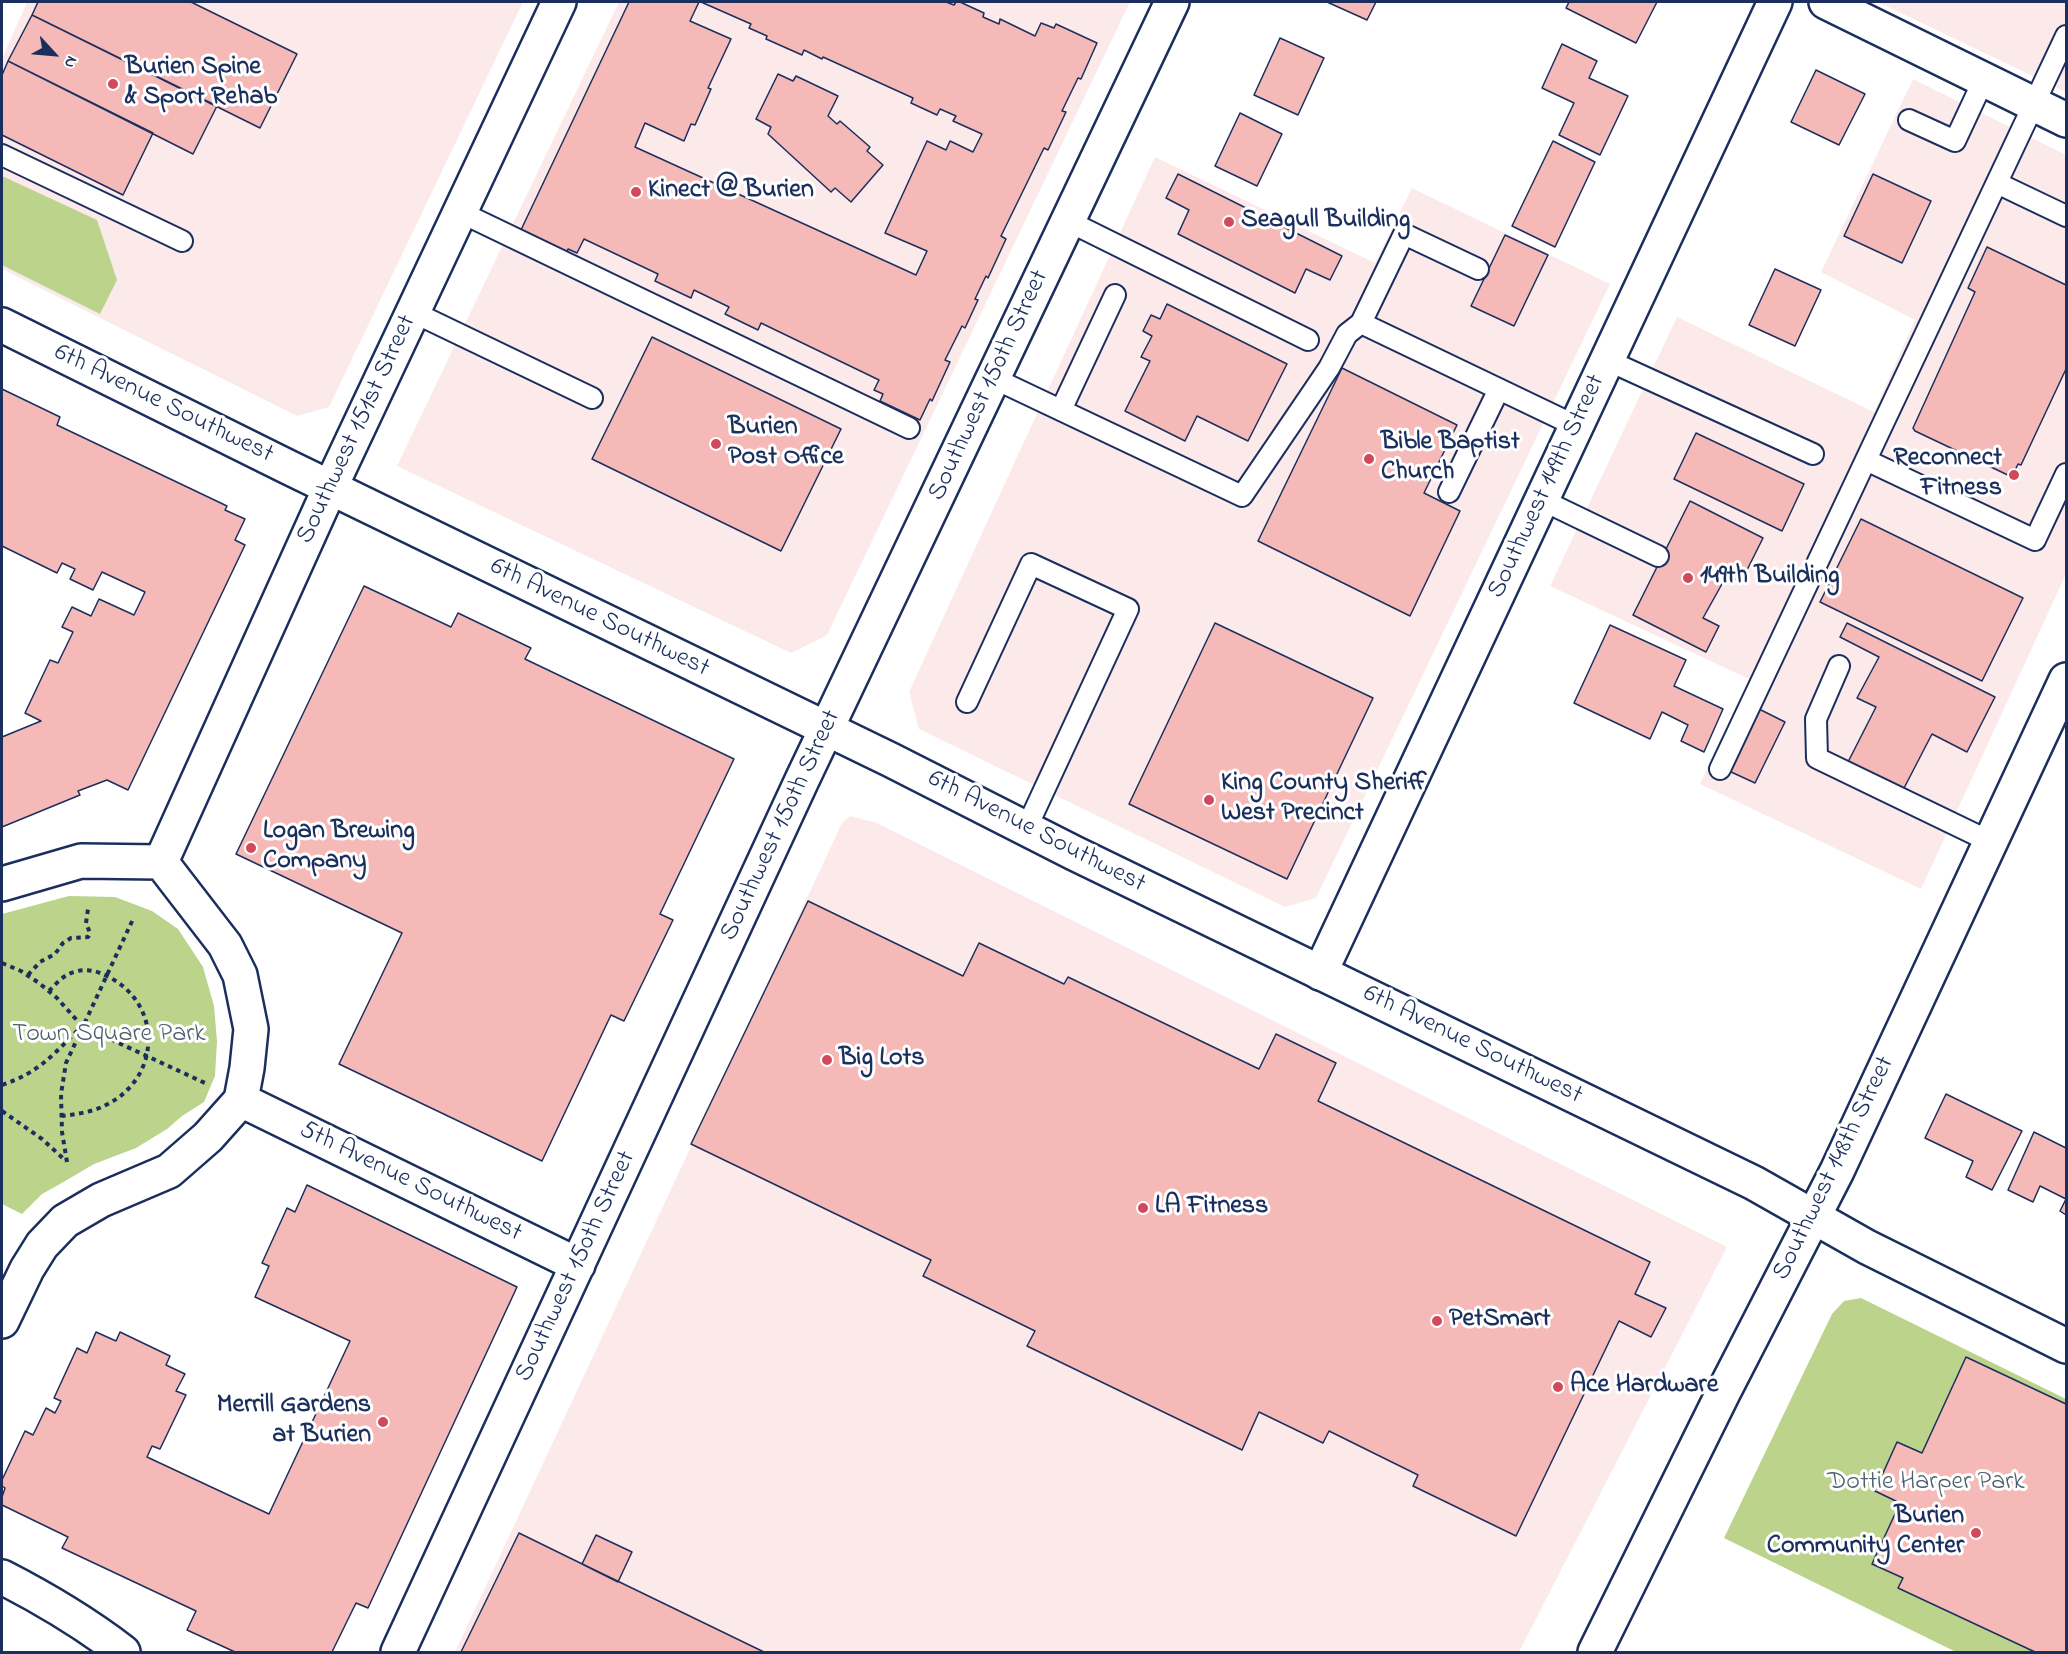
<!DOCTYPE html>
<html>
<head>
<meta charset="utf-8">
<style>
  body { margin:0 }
  #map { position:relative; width:2068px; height:1654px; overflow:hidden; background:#fff; font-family:"Indie Flower",sans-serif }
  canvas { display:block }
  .frame { position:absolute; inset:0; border:3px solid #1b2f5e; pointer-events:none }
  .north { position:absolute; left:24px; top:24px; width:60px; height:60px; -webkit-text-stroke:4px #fff; paint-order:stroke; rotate:116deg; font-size:16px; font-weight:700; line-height:24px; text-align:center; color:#1b2f5e }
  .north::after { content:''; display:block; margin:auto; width:21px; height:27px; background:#1b2f5e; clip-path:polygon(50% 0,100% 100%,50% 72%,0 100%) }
</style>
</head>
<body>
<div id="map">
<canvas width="2068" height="1654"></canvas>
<div class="frame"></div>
<div class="north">N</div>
</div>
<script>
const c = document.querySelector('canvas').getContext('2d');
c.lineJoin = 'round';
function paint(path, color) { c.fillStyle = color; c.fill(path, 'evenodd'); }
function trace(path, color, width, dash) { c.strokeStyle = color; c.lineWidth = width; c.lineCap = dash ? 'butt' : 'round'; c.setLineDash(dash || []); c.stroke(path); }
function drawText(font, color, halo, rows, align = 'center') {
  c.font = font + ' "Indie Flower",sans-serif'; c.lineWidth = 6; c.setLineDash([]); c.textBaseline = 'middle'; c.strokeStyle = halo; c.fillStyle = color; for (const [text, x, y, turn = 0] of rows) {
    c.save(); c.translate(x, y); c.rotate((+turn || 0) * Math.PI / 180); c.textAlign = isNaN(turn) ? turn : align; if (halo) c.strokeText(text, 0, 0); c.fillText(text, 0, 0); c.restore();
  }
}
paint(new Path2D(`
  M27 2H523L329 407 297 416 2 269V59Z
  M619 2H1130L827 635 791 653 397 466Z
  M1878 2H2066V92Z
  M1913 79 2066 155V574L1921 889 1700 784 1749 679 1550 586 1677 317 1874 412 1915 320 1821 272Z
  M1155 157 1375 263 1412 188 1610 284 1316 898 1285 907 919 729 909 692Z
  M850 816 877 823 1727 1247 1519 1652H455L842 823Z`), '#fceaea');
paint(new Path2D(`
  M2 176 97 220 117 280 100 314 2 265Z
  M69 896 115 897 152 911 178 929 203 967 214 1006 217 1041 215 1076 204 1102 182 1116 167 1129 136 1148 94 1164 60 1184 42 1194 22 1214 2 1204V914Z
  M1861 1298 2066 1399V1652H1956L1724 1538 1832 1314 1844 1301Z`), '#bbd38a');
const building = new Path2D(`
  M38 2H191L297 54 260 128 32 15Z
  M629 2H699L690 21 731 39 708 88 711 89 695 125 691 124 684 141 645 123 635 147 916 275 927 251 885 233 927 141 946 150 950 141 973 152 982 134 953 121 956 116 940 109 937 115 911 103 913 98 823 57 822 59 804 50 802 55 766 39 767 36 749 28 751 24 701 2H946L954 5 956 2H960L984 13 983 17 999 24 1000 19 1035 36 1041 23 1054 28 1056 24 1097 43 1081 79 1078 78 1062 111 1066 112 1048 150 1044 148 1001 236 1006 239 988 278 986 276 975 299 978 300 965 328 962 326 945 360 950 362 932 401 930 399 920 420 880 401 883 394 874 390 879 380 761 323 758 330 725 314 729 307 694 290 691 298 655 281 658 274 584 239 577 253 568 249 566 254 520 232Z
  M1327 2H1376L1367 20Z
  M1569 2H1657L1636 43 1566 8Z
  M32 15 217 106 193 154 8 61Z
  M1280 38 1324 58 1298 115 1254 95Z
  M1562 44 1597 61 1589 78 1628 96 1600 155 1559 135 1574 103 1542 88Z
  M8 61 153 133 123 195 2 135V75Z
  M1816 70 1865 94 1839 145 1791 122Z
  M778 74 793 81 796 76 838 96 828 116 837 124 840 121 870 147 867 151 883 165 851 202 835 188 831 192 768 134 771 127 756 119Z
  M1240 113 1282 134 1257 186 1215 166Z
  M1553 141 1595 162 1555 247 1512 226Z
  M1178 174 1342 256 1330 280 1306 269 1295 293 1178 234 1189 210 1166 198Z
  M1873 174 1931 201 1902 263 1844 236Z
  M1505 235 1548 255 1514 326 1471 306Z
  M1987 247 2066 285V369L2021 465 2018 464 2012 477 1915 431 1913 428 1975 292 1968 288Z
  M1775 269 1821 290 1795 346 1749 325Z
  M1167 304 1287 364 1248 441 1197 416 1185 441 1125 411 1150 361 1141 357 1152 336 1143 331 1151 315 1160 319Z
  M652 337 841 429 781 551 592 459Z
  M1342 368 1457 425 1424 493 1460 511 1410 616 1258 541Z
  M2 389 60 417 57 425 227 506 225 510 245 519 235 540 245 545 128 790 107 780 78 791 80 795 2 827V737L41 721 25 713 50 660 58 663 73 632 62 627 72 607 91 616 99 599 134 615 145 592 102 572 93 590 70 579 75 569 62 563 57 573 2 546Z
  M1696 433 1804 484 1782 531 1674 479Z
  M1690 501 1763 538 1741 582 1727 575 1703 618 1719 626 1706 652 1633 615Z
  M1861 519 2023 598 1982 681 1820 602Z
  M364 586 451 627 458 613 531 648 525 659 734 759 660 914 673 920 624 1021 611 1015 542 1161 339 1064 402 933 236 854Z
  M1215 623 1373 698 1287 879 1129 804Z
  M1847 623 1995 697 1967 752 1932 734 1902 792 1847 764 1876 707 1857 698 1879 657 1840 637Z
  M1610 625 1686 660 1674 686 1723 709 1704 752 1681 741 1688 725 1662 712 1650 739 1574 703Z
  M1759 709 1785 722 1755 783 1729 771Z
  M808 901 963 976 979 943 1064 984 1068 977 1259 1069 1276 1034 1336 1063 1318 1101 1650 1262 1635 1294 1666 1308 1651 1337 1619 1321 1516 1536 1413 1486 1418 1475 1329 1431 1323 1443 1259 1412 1242 1450 1027 1346 1035 1331 923 1276 931 1260 691 1144Z
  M1946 1094 2022 1131 1992 1190 1966 1177 1973 1161 1925 1138Z
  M2034 1132 2066 1148V1215L2060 1211 2066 1199 2040 1186 2033 1202 2008 1190Z
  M307 1185 517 1287 368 1608 356 1603 332 1652H235L187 1630 196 1611 62 1548 68 1537 2 1505V1497L5 1488 2 1486V1480L25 1431 33 1435 46 1408 55 1413 61 1401 54 1398 77 1348 87 1353 96 1332 116 1341 120 1332 170 1356 166 1365 185 1374 176 1391 186 1395 160 1449 152 1446 147 1457 269 1514 350 1341 255 1297 269 1266 262 1263 287 1208 295 1212Z
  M1966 1357 2066 1404V1652H2035L1898 1588 1903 1578 1872 1564 1900 1503 1875 1491 1897 1442 1922 1453Z
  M519 1533 572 1559 764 1652H461Z
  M596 1535 632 1552 618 1582 582 1564Z`);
paint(building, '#f5b9b8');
trace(building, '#1b2f5e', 1.5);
const service = new Path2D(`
  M1909 120 1955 141 1984 79
  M2 155 182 241
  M1997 183 2066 216
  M460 212 909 428
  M1068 221 1308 340
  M1478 269 1404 234 1361 323 1576 426
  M413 312 592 398
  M1607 360 1813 454
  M993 378 1242 496 1329 368 1347 334 1361 323
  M1061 410 1115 295
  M1866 460 2035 540 2066 474
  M1449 492 1499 389
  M1542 500 1658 556
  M1839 666 1816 719 1817 758 1991 842
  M967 702 1031 564 1128 609 1026 829
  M1720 769 2066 36`);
const minor = new Path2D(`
  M330 488 559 2
  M1320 973 1775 2`);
const tertiary = new Path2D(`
  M1826 2 2066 120
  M2 325 288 467 891 760 1074 853 1754 1183 1867 1247 2066 1346
  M161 862 330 488
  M2 884 81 861 161 862 225 945 240 975 251 1029 247 1068 241 1100 208 1137 169 1171 101 1200 65 1221 42 1245 27 1269 2 1321
  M241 1100 578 1265
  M2 1577C45 1599 85 1623 123 1652
  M398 1652 802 780 1172 2`);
const secondary = new Path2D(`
  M1595 1652 1723 1393 1837 1171 2066 680`);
trace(service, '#1b2f5e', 24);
trace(minor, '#1b2f5e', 38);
trace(tertiary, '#1b2f5e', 38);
trace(secondary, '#1b2f5e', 38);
trace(new Path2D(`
  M2 963 21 971 39 983 57 998 82 1026 205 1083
  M28 975 40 962 55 954 63 943 71 938 88 937 90 933 86 923 88 909
  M49 991C56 984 63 975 74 972 86 968 98 971 109 977 163 1005 161 1078 106 1105 93 1112 77 1114 62 1116
  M2 1085C38 1073 53 1055 79 1029
  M2 1111 42 1139 66 1161
  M67 1162 62 1132 61 1094 66 1063 134 917`), '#1b2f5e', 4, [4.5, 4.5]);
trace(service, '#fff', 20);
trace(minor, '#fff', 33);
trace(tertiary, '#fff', 33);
trace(secondary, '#fff', 33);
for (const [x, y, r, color] of [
  [113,84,6,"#d1495b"],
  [636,192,6,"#d1495b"],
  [1229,222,6,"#d1495b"],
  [716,444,6,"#d1495b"],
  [1369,459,6,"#d1495b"],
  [2014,475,6,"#d1495b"],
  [1688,578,6,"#d1495b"],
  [1209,800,6,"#d1495b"],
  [251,848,6,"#d1495b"],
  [827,1060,6,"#d1495b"],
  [1143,1208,6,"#d1495b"],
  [1437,1321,6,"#d1495b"],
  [1558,1387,6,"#d1495b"],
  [383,1422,6,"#d1495b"],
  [1976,1533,6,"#d1495b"]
]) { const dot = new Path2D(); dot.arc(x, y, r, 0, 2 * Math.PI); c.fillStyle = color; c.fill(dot); trace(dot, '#fff', 2); }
drawText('bold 26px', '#1b2f5e', '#fff', [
  ["Burien Spine",125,69],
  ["& Sport Rehab",125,99],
  ["Kinect @ Burien",648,192],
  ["Seagull Building",1241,222],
  ["Burien",728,429],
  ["Post Office",728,459],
  ["Bible Baptist",1381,444],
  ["Church",1381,474],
  ["Reconnect",2002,460,"right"],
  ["Fitness",2002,490,"right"],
  ["149th Building",1700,578],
  ["King County Sheriff",1221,785],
  ["West Precinct",1221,815],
  ["Logan Brewing",263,833],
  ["Company",263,863],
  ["Big Lots",839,1060],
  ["LA Fitness",1155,1208],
  ["PetSmart",1449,1321],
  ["Ace Hardware",1570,1387],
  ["Merrill Gardens",371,1407,"right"],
  ["at Burien",371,1437,"right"],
  ["Burien",1964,1518,"right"],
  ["Community Center",1964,1548,"right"]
], 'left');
drawText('26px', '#1b2f5e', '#fff', [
  ["Southwest 150th Street",990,386,-65],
  ["6th Avenue Southwest",163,405,26],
  ["Southwest 151st Street",358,430,-65],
  ["Southwest 149th Street",1548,487,-65],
  ["6th Avenue Southwest",599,619,26],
  ["Southwest 150th Street",782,826,-65],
  ["6th Avenue Southwest",1036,833,27],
  ["6th Avenue Southwest",1472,1046,26],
  ["Southwest 148th Street",1835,1169,-64],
  ["5th Avenue Southwest",410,1183,26],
  ["Southwest 150th Street",577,1267,-65]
]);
drawText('26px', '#4b606b', '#fff', [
  ["Town Square Park",109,1036],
  ["Dottie Harper Park",1926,1484]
]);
</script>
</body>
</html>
